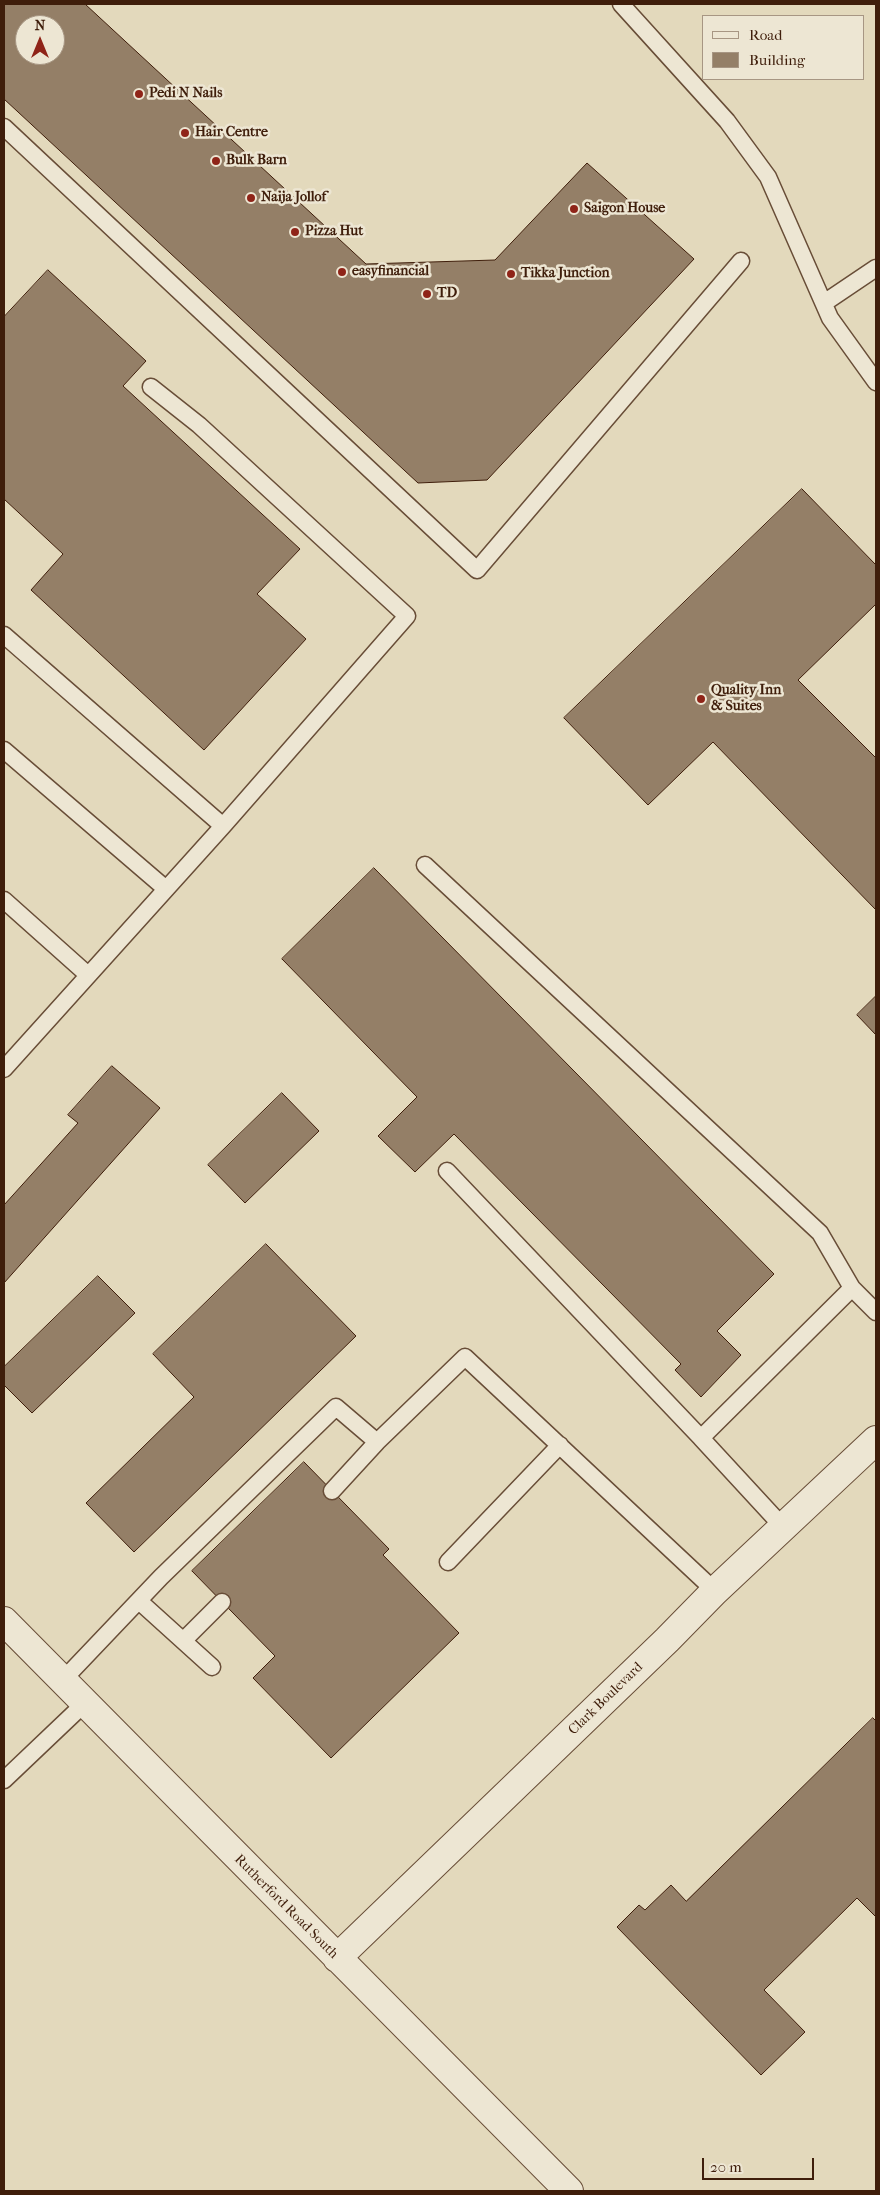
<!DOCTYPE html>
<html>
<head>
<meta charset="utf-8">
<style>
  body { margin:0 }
  #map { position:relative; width:880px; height:2195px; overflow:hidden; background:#e3d9bc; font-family:"IM FELL French Canon",serif }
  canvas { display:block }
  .frame { position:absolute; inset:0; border:5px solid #3f1e0b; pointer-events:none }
  .legend { position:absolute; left:702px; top:15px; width:162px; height:65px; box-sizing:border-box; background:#ede6d3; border:1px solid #a79683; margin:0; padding:6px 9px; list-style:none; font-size:15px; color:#3f1e0b }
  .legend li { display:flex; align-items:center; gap:10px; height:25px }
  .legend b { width:25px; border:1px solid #a79683 }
  .north { position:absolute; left:15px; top:15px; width:50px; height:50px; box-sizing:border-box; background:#ede6d3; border:1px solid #a79683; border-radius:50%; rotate:0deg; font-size:14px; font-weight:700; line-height:20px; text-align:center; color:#3f1e0b }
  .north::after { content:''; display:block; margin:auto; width:18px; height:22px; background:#8f2418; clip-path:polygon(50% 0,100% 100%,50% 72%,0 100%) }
  .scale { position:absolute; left:702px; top:2158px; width:112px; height:22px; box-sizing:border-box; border:2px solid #3f1e0b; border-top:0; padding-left:6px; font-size:15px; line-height:18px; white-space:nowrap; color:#3f1e0b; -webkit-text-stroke:4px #ede6d3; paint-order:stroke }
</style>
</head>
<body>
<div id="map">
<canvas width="880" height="2195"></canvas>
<div class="frame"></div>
<ul class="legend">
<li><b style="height:6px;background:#ede6d3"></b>Road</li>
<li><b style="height:14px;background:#947f67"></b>Building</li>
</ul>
<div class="north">N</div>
<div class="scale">20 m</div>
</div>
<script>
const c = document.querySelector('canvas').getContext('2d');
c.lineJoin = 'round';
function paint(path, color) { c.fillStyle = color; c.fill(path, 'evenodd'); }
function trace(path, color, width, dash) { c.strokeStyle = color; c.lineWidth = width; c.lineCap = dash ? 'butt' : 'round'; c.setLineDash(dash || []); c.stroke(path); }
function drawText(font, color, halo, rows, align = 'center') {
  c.font = font + ' "IM FELL French Canon",serif'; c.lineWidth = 5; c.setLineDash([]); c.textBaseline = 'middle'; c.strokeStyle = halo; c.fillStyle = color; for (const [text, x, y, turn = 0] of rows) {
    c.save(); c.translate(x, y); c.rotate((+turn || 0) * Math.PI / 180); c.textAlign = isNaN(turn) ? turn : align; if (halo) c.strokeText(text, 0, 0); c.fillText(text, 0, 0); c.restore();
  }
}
const building = new Path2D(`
  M4 4H85L366 264 495 260 587 163 694 259 487 480 418 483 4 99ZM25 25H55V55H25Z
  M48 270 146 361 123 386 300 549 257 594 306 639 204 750 31 590 63 554 4 499V317Z
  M802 489 876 565V604L798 680 876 758V910L713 742 648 805 564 718Z
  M374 868 774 1274 717 1331 741 1355 701 1397 675 1370 681 1364 454 1134 415 1172 378 1136 417 1097 282 959Z
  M876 996V1035L857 1015Z
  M112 1066 160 1108 4 1283V1205L78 1123 68 1115Z
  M282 1093 319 1131 245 1203 208 1165Z
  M266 1244 356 1336 134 1552 86 1503 194 1397 153 1354Z
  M98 1276 135 1313 32 1413 4 1385V1367Z
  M304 1462 389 1549 383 1555 459 1633 331 1758 253 1678 275 1656 192 1571Z
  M873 1718 876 1721V1917L857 1898 764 1990 805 2032 761 2075 617 1927 639 1905 645 1910 671 1885 686 1901Z`);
paint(building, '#947f67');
trace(building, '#3f1e0b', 1);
const service = new Path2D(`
  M621 4 727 121 768 177 830 318 876 382
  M4 127 477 570 741 261
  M824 303 876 268
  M4 635 223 826
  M4 750 166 889
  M425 865 820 1233 852 1288
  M4 900 88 975
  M4 1069 223 826 407 616 199 425 151 387
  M447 1171 701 1438
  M332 1491 377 1442
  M784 1528 701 1438 852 1288 876 1312
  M448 1562 560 1445
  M139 1601 212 1667
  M184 1640 222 1602
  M63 1680 161 1577 336 1407 377 1442 465 1357 715 1591
  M4 1780 85 1703`);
const tertiary = new Path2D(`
  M4 1621 569 2191
  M337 1958 667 1640 715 1591 876 1440`);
trace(service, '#684d37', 19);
trace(tertiary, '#684d37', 30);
trace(service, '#ede6d3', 16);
trace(tertiary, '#ede6d3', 28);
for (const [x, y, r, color] of [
  [139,94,5,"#8f2418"],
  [185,133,5,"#8f2418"],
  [216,161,5,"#8f2418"],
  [251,198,5,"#8f2418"],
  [574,209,5,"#8f2418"],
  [295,232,5,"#8f2418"],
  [342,272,5,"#8f2418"],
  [511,274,5,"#8f2418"],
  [427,294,5,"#8f2418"],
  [701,699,5,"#8f2418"]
]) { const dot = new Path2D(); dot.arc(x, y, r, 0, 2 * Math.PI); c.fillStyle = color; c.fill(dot); trace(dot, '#ede6d3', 2); }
drawText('bold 14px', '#3f1e0b', '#ede6d3', [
  ["Pedi N Nails",149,94],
  ["Hair Centre",195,133],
  ["Bulk Barn",226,161],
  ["Naija Jollof",261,198],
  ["Saigon House",584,209],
  ["Pizza Hut",305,232],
  ["easyfinancial",352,272],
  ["Tikka Junction",521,274],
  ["TD",437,294],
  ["Quality Inn",711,691],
  ["& Suites",711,707]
], 'left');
drawText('14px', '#3f1e0b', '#ede6d3', [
  ["Clark Boulevard",606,1699,-44],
  ["Rutherford Road South",286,1907,45]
]);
</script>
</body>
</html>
